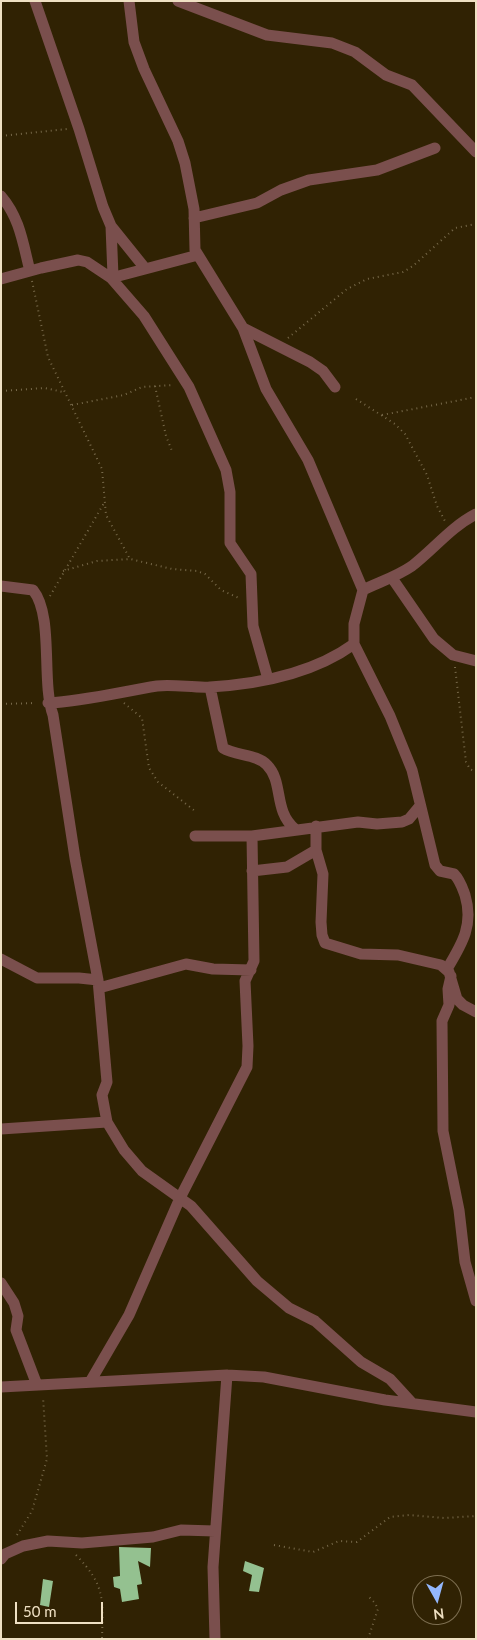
<!DOCTYPE html>
<html>
<head>
<meta charset="utf-8">
<style>
  body { margin:0 }
  #map { position:relative; width:477px; height:1640px; overflow:hidden; background:#302203; font-family:Lato,sans-serif }
  canvas { display:block }
  .frame { position:absolute; inset:0; border:2px solid #efe0c3; pointer-events:none }
  .north { position:absolute; left:412px; top:1575px; width:50px; height:50px; box-sizing:border-box; background:#302203; border:1px solid #7c6e50; border-radius:50%; rotate:173deg; font-size:14px; font-weight:700; line-height:20px; text-align:center; color:#efe0c3 }
  .north::after { content:''; display:block; margin:auto; width:18px; height:22px; background:#93b7fd; clip-path:polygon(50% 0,100% 100%,50% 72%,0 100%) }
  .scale { position:absolute; left:15px; top:1602px; width:88px; height:22px; box-sizing:border-box; border:2px solid #efe0c3; border-top:0; padding-left:6px; font-size:15px; line-height:18px; white-space:nowrap; color:#efe0c3; -webkit-text-stroke:4px #302203; paint-order:stroke }
</style>
</head>
<body>
<div id="map">
<canvas width="477" height="1640"></canvas>
<div class="frame"></div>
<div class="north">N</div>
<div class="scale">50 m</div>
</div>
<script>
const c = document.querySelector('canvas').getContext('2d');
c.lineJoin = 'round';
function paint(path, color) { c.fillStyle = color; c.fill(path, 'evenodd'); }
function trace(path, color, width, dash) { c.strokeStyle = color; c.lineWidth = width; c.lineCap = dash ? 'butt' : 'round'; c.setLineDash(dash || []); c.stroke(path); }
paint(new Path2D(`
  M119 1547 151 1548 150 1567 138 1561 142 1584 137 1585 139 1599 122 1602 120 1589 114 1587 113 1577 120 1576Z
  M245 1561 264 1568 259 1592 249 1591 252 1575 243 1571Z
  M43 1579 53 1581 49 1607 40 1605Z`), '#94c190');
trace(new Path2D(`
  M1 136 67 129
  M32 281 48 357 102 469 106 515 130 559
  M288 338 347 289 367 279 403 272 413 266 455 228 476 224
  M155 386 166 436 172 451
  M1 391 45 388 63 392
  M356 399 395 424 405 434 427 475 437 506 446 523
  M72 405 124 395 142 387 174 385
  M382 415 476 397
  M63 571 97 561 130 559 172 569 197 571 205 574 221 590 241 599
  M50 596 104 503
  M455 667 466 762 470 769 476 772
  M124 703 142 718 149 768 158 782 195 811
  M1 704 36 703
  M17 1535 32 1511 47 1459 43 1397
  M274 1545 313 1552 339 1541 357 1542 390 1517 409 1515 444 1518 476 1516
  M76 1555C105 1585 103 1598 102 1639
  M368 1639 378 1609 375 1603 369 1597`), '#77694a', 2, [1, 4]);
trace(new Path2D(`
  M35 1 79 129 103 207 111 226 144 267
  M129 1 134 42 144 69 178 141 185 163 194 209 195 250 243 328 266 389 308 460 363 590 354 624V644L390 716 412 770 435 865 440 871 454 874C460 880 462 887 465 895 474 925 462 944 447 969
  M178 1 267 35 332 43 355 52 386 75 412 85 476 152
  M1 196C20 218 23 244 30 271
  M194 218 257 203 281 190 309 180 377 170 435 148
  M111 226 113 276
  M111 278 198 255
  M1 279 41 268 78 260 87 262 111 278 144 316 189 387 226 470 230 492V543L251 574 253 626 268 679
  M243 328 310 362 323 371 335 387
  M392 578 434 639 453 655 476 661
  M1 586 33 590C54 616 41 682 53 715L75 858 98 980 107 1082 102 1095 107 1122 124 1150 142 1171 191 1206 257 1281 289 1308 315 1321 361 1362 390 1379 412 1403
  M363 590C379 582 396 577 412 566 434 549 451 527 476 514
  M210 687 223 748C236 756 257 754 267 765 284 782 273 811 295 829
  M48 703C85 701 120 692 157 686 174 684 193 688 210 687 259 684 314 673 354 644
  M316 826V850L323 874 321 922 322 935 325 943 361 954 398 955 441 965 449 972 457 999 463 1005 476 1012
  M195 836H252L358 822 377 824 402 822 409 819 419 807
  M252 871 287 867 316 850
  M1 959 37 978H79L98 980
  M451 976 448 989 449 1005 442 1021 443 1131 459 1210 465 1262 476 1301
  M99 988 186 964 213 969 251 970
  M1 1129 107 1122
  M1 1283 14 1303 18 1316 16 1330 37 1385
  M90 1382 129 1315 180 1198 247 1067 248 1046 245 981 254 961 252 836
  M1 1387 227 1375 264 1377 385 1400 476 1412
  M1 1559 5 1554 23 1546 48 1541 82 1543 153 1537 181 1530 215 1531
  M215 1639 213 1567 227 1375`), '#7a4f4d', 11);
</script>
</body>
</html>
